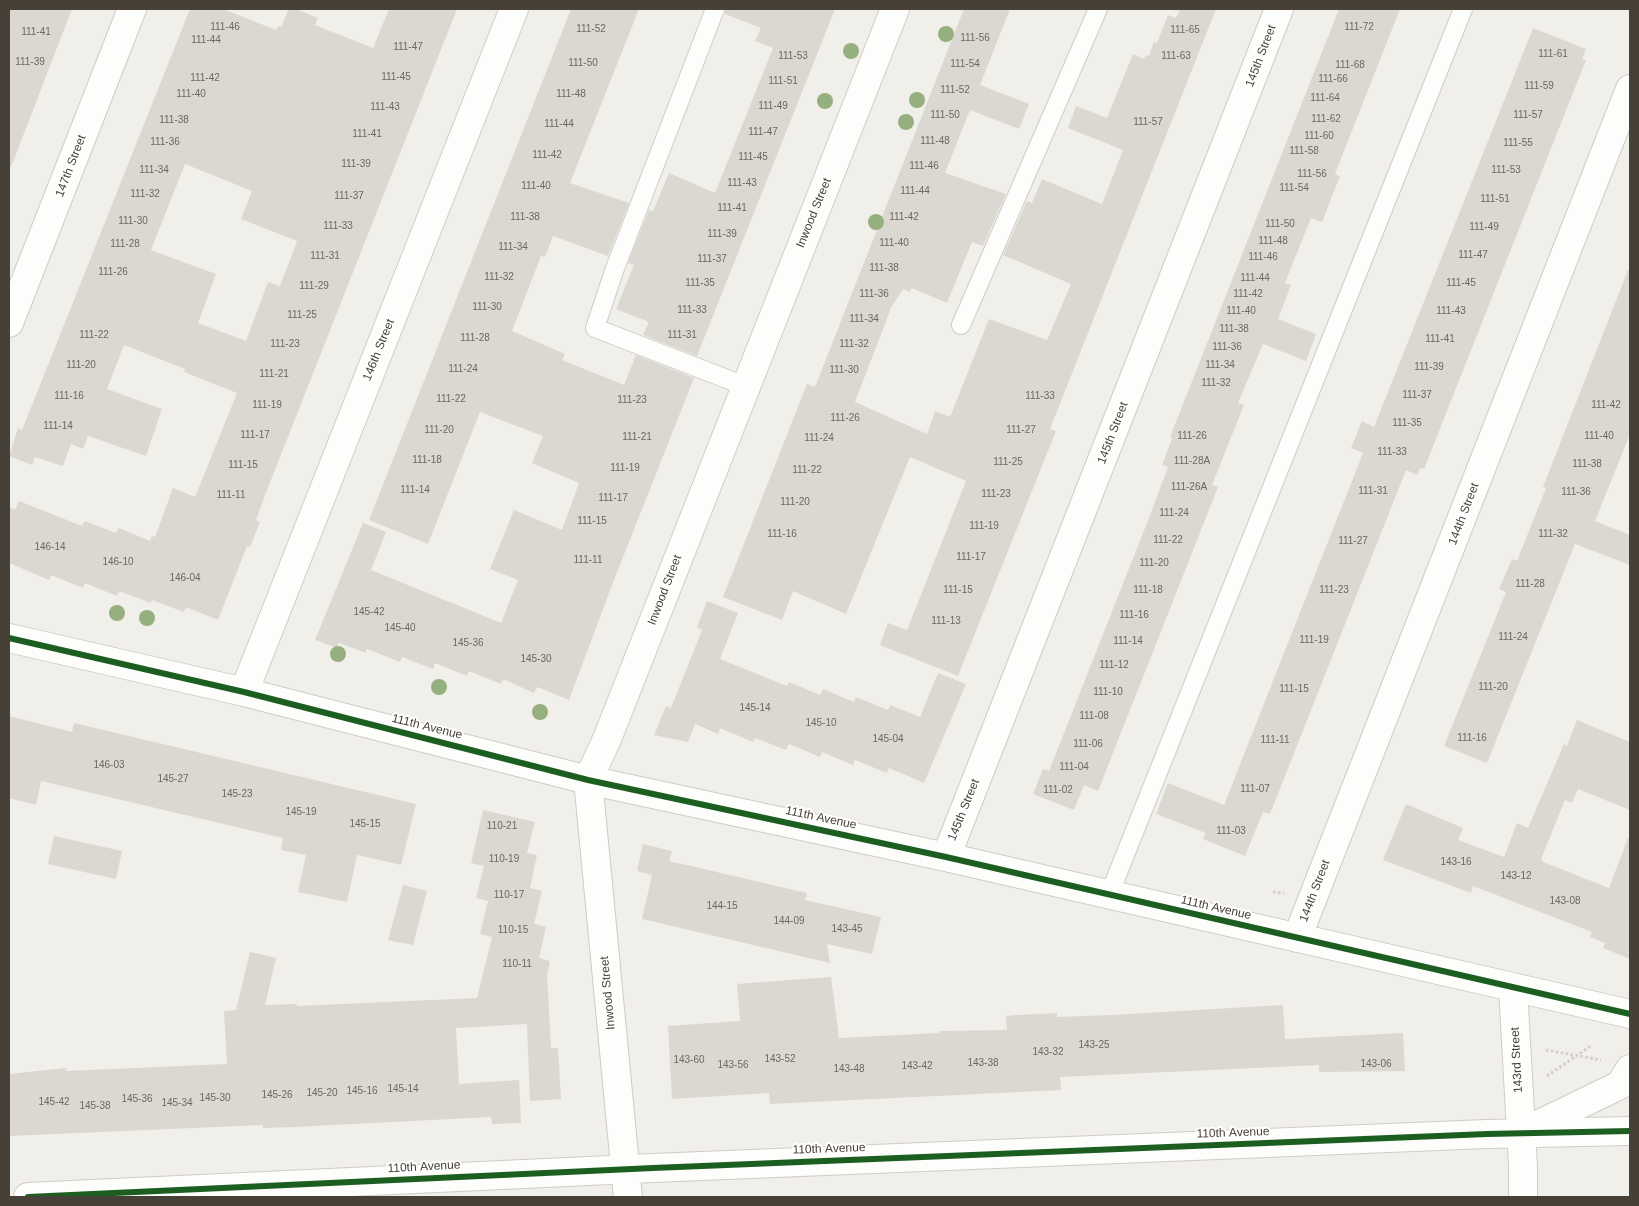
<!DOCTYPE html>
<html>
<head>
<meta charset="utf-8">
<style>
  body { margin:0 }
  #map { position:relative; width:1639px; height:1206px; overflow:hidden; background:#f1efea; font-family:Helvetica,sans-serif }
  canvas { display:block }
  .frame { position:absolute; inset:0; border:10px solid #474036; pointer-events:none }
</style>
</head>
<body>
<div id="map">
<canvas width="1639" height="1206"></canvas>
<div class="frame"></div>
</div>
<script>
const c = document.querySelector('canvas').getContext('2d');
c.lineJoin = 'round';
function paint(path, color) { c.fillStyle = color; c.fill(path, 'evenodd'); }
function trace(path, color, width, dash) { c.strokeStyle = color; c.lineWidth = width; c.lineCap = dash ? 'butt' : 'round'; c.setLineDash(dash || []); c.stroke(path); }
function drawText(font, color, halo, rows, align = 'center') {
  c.font = font + ' Helvetica,sans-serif'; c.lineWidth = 4; c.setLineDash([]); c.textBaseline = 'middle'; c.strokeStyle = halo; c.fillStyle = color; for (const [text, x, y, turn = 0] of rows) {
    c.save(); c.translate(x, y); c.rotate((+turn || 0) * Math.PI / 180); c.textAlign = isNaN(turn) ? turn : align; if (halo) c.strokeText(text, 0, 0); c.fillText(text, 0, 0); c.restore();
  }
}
paint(new Path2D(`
  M9 9H72L11 167H9Z
  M190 9H223L276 30 278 26 281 27 289 9H296L318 18 315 25 373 48 389 9H457L265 495 256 520 260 522 250 547 247 546 218 620 186 607 184 612 152 600 151 603 119 591 117 596 85 583 83 588 51 575 49 580 9 563V507L15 510 19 501 82 526 85 521 116 533 119 528 150 541 152 536 155 537 173 488 195 497 237 393 184 372 185 369 124 345 107 389 162 409 146 456 88 436 83 449 71 444 63 466 35 457 32 465 9 456 18 428 22 430ZM185 164 252 191 241 219 297 241 280 286 268 282 246 341 198 323 216 274 151 250Z
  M571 9H639L570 183 629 203 608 256 553 236 545 257 541 256 512 331 565 354 562 360 624 385 636 355 694 378 612 585 569 700 537 687 534 693 503 679 501 684 469 671 467 676 435 663 433 669 402 657 400 662 367 649 366 653 339 643 337 648 315 640 363 523 386 532 371 570 501 623 518 580 490 569 514 510 562 530 579 483 532 463 543 436 480 412 428 544 369 520Z
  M725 9H835L697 356 643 335 649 322 616 309 634 265 628 263 649 210 653 211 669 173 715 193 773 48 755 41 761 28 725 14Z
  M964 9H1010L980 85 1029 104 1019 129 970 110 945 173 1006 194 983 246 972 242 947 303 912 288 910 292 903 289 891 308 855 402 927 434 935 411 950 417 989 319 1047 340 1071 284 1003 255 1027 201 1032 203 1042 179 1102 204 1123 150 1068 128 1076 106 1107 118 1133 54 1144 59 1146 55 1149 56 1154 42 1157 43 1168 15 1176 18 1180 9H1216L1050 429 1056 431 958 676 880 645 888 623 907 630 966 481 910 457 846 614 793 591 782 620 723 597 807 384 815 387Z
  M1339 9H1400L1335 174 1340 176 1322 222 1311 218 1285 283 1291 285 1278 319 1316 334 1306 361 1263 344 1238 403 1244 405 1212 485 1218 487 1098 791 1084 785 1074 810 1033 794 1043 769 1049 771 1149 518 1168 467 1162 465 1172 438 1170 437Z
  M1533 28 1586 49 1582 59 1586 60 1424 469 1420 468 1417 475 1406 470 1270 814 1263 812 1245 856 1203 839 1206 833 1156 814 1168 783 1224 805 1363 453 1351 448 1362 421 1374 427Z
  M1628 270 1630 271V434L1595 521 1630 535V565L1575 544 1487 763 1444 746 1506 592 1499 589 1512 559 1517 561 1546 488 1543 487Z
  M707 601 738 613 720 659 787 686 789 682 820 695 823 689 854 702 856 697 888 710 890 705 920 717 938 673 966 684 924 783 889 768 887 773 855 760 853 765 822 752 820 757 789 744 786 750 755 738 753 742 720 728 718 734 695 724 688 742 654 735 666 706 671 708 702 630 697 627Z
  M9 716 72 732 74 723 416 804 401 865 357 855 347 902 298 892 306 855 281 850 283 838 41 781 36 805 9 798Z
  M1577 720 1630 742V810L1578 789 1572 803 1565 800 1541 859 1543 862 1609 888 1628 838 1630 839V959L1603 948 1605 943 1590 937 1592 932 1473 886 1471 893 1383 860 1406 804 1463 828 1458 840 1504 857 1517 823 1528 828 1564 744 1567 746Z
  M483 810 535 822 527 853 537 855 530 888 542 891 534 924 546 927 539 958 550 961 547 974 551 1048H558L561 1099 530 1101 527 1024 456 1028 459 1084 519 1080 521 1123 492 1124 491 1117 294 1127 263 1128V1125L9 1136V1074L66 1068 67 1071 227 1064 224 1011 236 1010 250 952 276 958 265 1005 297 1004V1006L477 998 492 937 480 934 488 901 476 898 484 866 471 863Z
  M54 836 122 851 116 879 48 864Z
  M643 844 672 851 669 861 807 893 805 900 881 917 872 954 827 944 830 963 642 919 652 875 637 871Z
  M403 885 427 891 413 945 388 940Z
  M831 977 839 1038 939 1033V1031L1007 1030 1006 1016 1016 1015 1057 1013V1017L1111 1015 1283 1005 1285 1039 1403 1033 1405 1071 1319 1072V1065L1060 1077 1061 1090 770 1104 769 1093 672 1099 668 1026 740 1021 737 984Z`), '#dbd8d2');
const service = new Path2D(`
  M715 9 614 271 595 328 745 386
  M961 325 1098 9
  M1109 895 1463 9`);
const minor = new Path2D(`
  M9 323 132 9
  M9 638 244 692 588 780 946 857 1630 1014
  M244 692 514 9
  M946 857 1279 9
  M1297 938 1630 89
  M1513 988 1523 1166V1197
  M1529 1129 1620 1085 1630 1069
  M28 1197 653 1168 1487 1134 1630 1131
  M628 1197 588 780 607 739 895 9`);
trace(service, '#cfccc7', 20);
trace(minor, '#cfccc7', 30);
trace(new Path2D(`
  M1273 892 1284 893
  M1546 1050 1601 1060
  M1547 1076 1592 1045`), '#d2cecb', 3, [2.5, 2.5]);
trace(service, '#fdfdfc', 18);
trace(minor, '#fdfdfc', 28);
trace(new Path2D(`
  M9 638 244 692 588 780 946 857 1630 1014
  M28 1197 653 1168 1487 1134 1630 1131`), '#1b5e20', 6);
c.fillStyle = '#95af7f';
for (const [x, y] of [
  [946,34],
  [851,51],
  [917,100],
  [825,101],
  [906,122],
  [876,222],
  [117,613],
  [147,618],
  [338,654],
  [439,687],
  [540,712]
]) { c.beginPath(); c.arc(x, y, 8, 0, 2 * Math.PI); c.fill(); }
drawText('10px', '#6d675e', null, [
  ["111-46",225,27],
  ["111-72",1359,27],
  ["111-52",591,29],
  ["111-65",1185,30],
  ["111-41",36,32],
  ["111-56",975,38],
  ["111-44",206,40],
  ["111-47",408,47],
  ["111-61",1553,54],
  ["111-53",793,56],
  ["111-63",1176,56],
  ["111-39",30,62],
  ["111-50",583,63],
  ["111-54",965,64],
  ["111-68",1350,65],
  ["111-45",396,77],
  ["111-42",205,78],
  ["111-66",1333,79],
  ["111-51",783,81],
  ["111-59",1539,86],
  ["111-52",955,90],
  ["111-40",191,94],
  ["111-48",571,94],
  ["111-64",1325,98],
  ["111-49",773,106],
  ["111-43",385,107],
  ["111-50",945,115],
  ["111-57",1528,115],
  ["111-62",1326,119],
  ["111-38",174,120],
  ["111-57",1148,122],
  ["111-44",559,124],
  ["111-47",763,132],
  ["111-41",367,134],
  ["111-60",1319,136],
  ["111-48",935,141],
  ["111-36",165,142],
  ["111-55",1518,143],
  ["111-58",1304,151],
  ["111-42",547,155],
  ["111-45",753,157],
  ["111-39",356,164],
  ["111-46",924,166],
  ["111-34",154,170],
  ["111-53",1506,170],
  ["111-56",1312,174],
  ["111-43",742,183],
  ["111-40",536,186],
  ["111-54",1294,188],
  ["111-44",915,191],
  ["111-32",145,194],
  ["111-37",349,196],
  ["111-51",1495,199],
  ["111-41",732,208],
  ["111-38",525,217],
  ["111-42",904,217],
  ["111-30",133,221],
  ["111-50",1280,224],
  ["111-33",338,226],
  ["111-49",1484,227],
  ["111-39",722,234],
  ["111-48",1273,241],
  ["111-40",894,243],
  ["111-28",125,244],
  ["111-34",513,247],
  ["111-47",1473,255],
  ["111-31",325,256],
  ["111-46",1263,257],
  ["111-37",712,259],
  ["111-38",884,268],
  ["111-26",113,272],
  ["111-32",499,277],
  ["111-44",1255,278],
  ["111-35",700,283],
  ["111-45",1461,283],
  ["111-29",314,286],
  ["111-36",874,294],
  ["111-42",1248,294],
  ["111-30",487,307],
  ["111-33",692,310],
  ["111-40",1241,311],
  ["111-43",1451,311],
  ["111-25",302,315],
  ["111-34",864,319],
  ["111-38",1234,329],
  ["111-22",94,335],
  ["111-31",682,335],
  ["111-28",475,338],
  ["111-41",1440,339],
  ["111-23",285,344],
  ["111-32",854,344],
  ["111-36",1227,347],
  ["111-20",81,365],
  ["111-34",1220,365],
  ["111-39",1429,367],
  ["111-24",463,369],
  ["111-30",844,370],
  ["111-21",274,374],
  ["111-32",1216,383],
  ["111-37",1417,395],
  ["111-16",69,396],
  ["111-33",1040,396],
  ["111-22",451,399],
  ["111-23",632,400],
  ["111-19",267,405],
  ["111-42",1606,405],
  ["111-26",845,418],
  ["111-35",1407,423],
  ["111-14",58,426],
  ["111-20",439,430],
  ["111-27",1021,430],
  ["111-17",255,435],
  ["111-26",1192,436],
  ["111-40",1599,436],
  ["111-21",637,437],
  ["111-24",819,438],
  ["111-33",1392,452],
  ["111-18",427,460],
  ["111-28A",1192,461],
  ["111-25",1008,462],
  ["111-38",1587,464],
  ["111-15",243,465],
  ["111-19",625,468],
  ["111-22",807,470],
  ["111-26A",1189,487],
  ["111-14",415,490],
  ["111-31",1373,491],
  ["111-36",1576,492],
  ["111-23",996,494],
  ["111-11",231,495],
  ["111-17",613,498],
  ["111-20",795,502],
  ["111-24",1174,513],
  ["111-15",592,521],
  ["111-19",984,526],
  ["111-16",782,534],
  ["111-32",1553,534],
  ["111-22",1168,540],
  ["111-27",1353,541],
  ["146-14",50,547],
  ["111-17",971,557],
  ["111-11",588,560],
  ["146-10",118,562],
  ["111-20",1154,563],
  ["146-04",185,578],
  ["111-28",1530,584],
  ["111-15",958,590],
  ["111-18",1148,590],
  ["111-23",1334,590],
  ["145-42",369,612],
  ["111-16",1134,615],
  ["111-13",946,621],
  ["145-40",400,628],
  ["111-24",1513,637],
  ["111-19",1314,640],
  ["111-14",1128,641],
  ["145-36",468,643],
  ["145-30",536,659],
  ["111-12",1114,665],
  ["111-20",1493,687],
  ["111-15",1294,689],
  ["111-10",1108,692],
  ["145-14",755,708],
  ["111-08",1094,716],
  ["145-10",821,723],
  ["111-16",1472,738],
  ["145-04",888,739],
  ["111-11",1275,740],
  ["111-06",1088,744],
  ["146-03",109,765],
  ["111-04",1074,767],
  ["145-27",173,779],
  ["111-07",1255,789],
  ["111-02",1058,790],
  ["145-23",237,794],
  ["145-19",301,812],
  ["145-15",365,824],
  ["110-21",502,826],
  ["111-03",1231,831],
  ["110-19",504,859],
  ["143-16",1456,862],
  ["143-12",1516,876],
  ["110-17",509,895],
  ["143-08",1565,901],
  ["144-15",722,906],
  ["144-09",789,921],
  ["143-45",847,929],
  ["110-15",513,930],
  ["110-11",517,964],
  ["143-25",1094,1045],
  ["143-32",1048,1052],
  ["143-52",780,1059],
  ["143-60",689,1060],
  ["143-38",983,1063],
  ["143-06",1376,1064],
  ["143-56",733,1065],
  ["143-42",917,1066],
  ["143-48",849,1069],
  ["145-14",403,1089],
  ["145-16",362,1091],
  ["145-20",322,1093],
  ["145-26",277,1095],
  ["145-30",215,1098],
  ["145-36",137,1099],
  ["145-42",54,1102],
  ["145-34",177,1103],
  ["145-38",95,1106]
]);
drawText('12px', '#474036', '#fff', [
  ["145th Street",1261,56,-69],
  ["147th Street",71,166,-69],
  ["Inwood Street",814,213,-68],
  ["146th Street",379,350,-68],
  ["145th Street",1113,433,-69],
  ["144th Street",1464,514,-69],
  ["Inwood Street",665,590,-69],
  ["111th Avenue",427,727,14],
  ["145th Street",964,810,-68],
  ["111th Avenue",821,818,12],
  ["144th Street",1315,891,-69],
  ["111th Avenue",1216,908,13],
  ["Inwood Street",608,993,-95],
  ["143rd Street",1517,1060,-93],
  ["110th Avenue",1233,1133,-2],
  ["110th Avenue",829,1149,-2],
  ["110th Avenue",424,1167,-3]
]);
</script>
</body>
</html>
